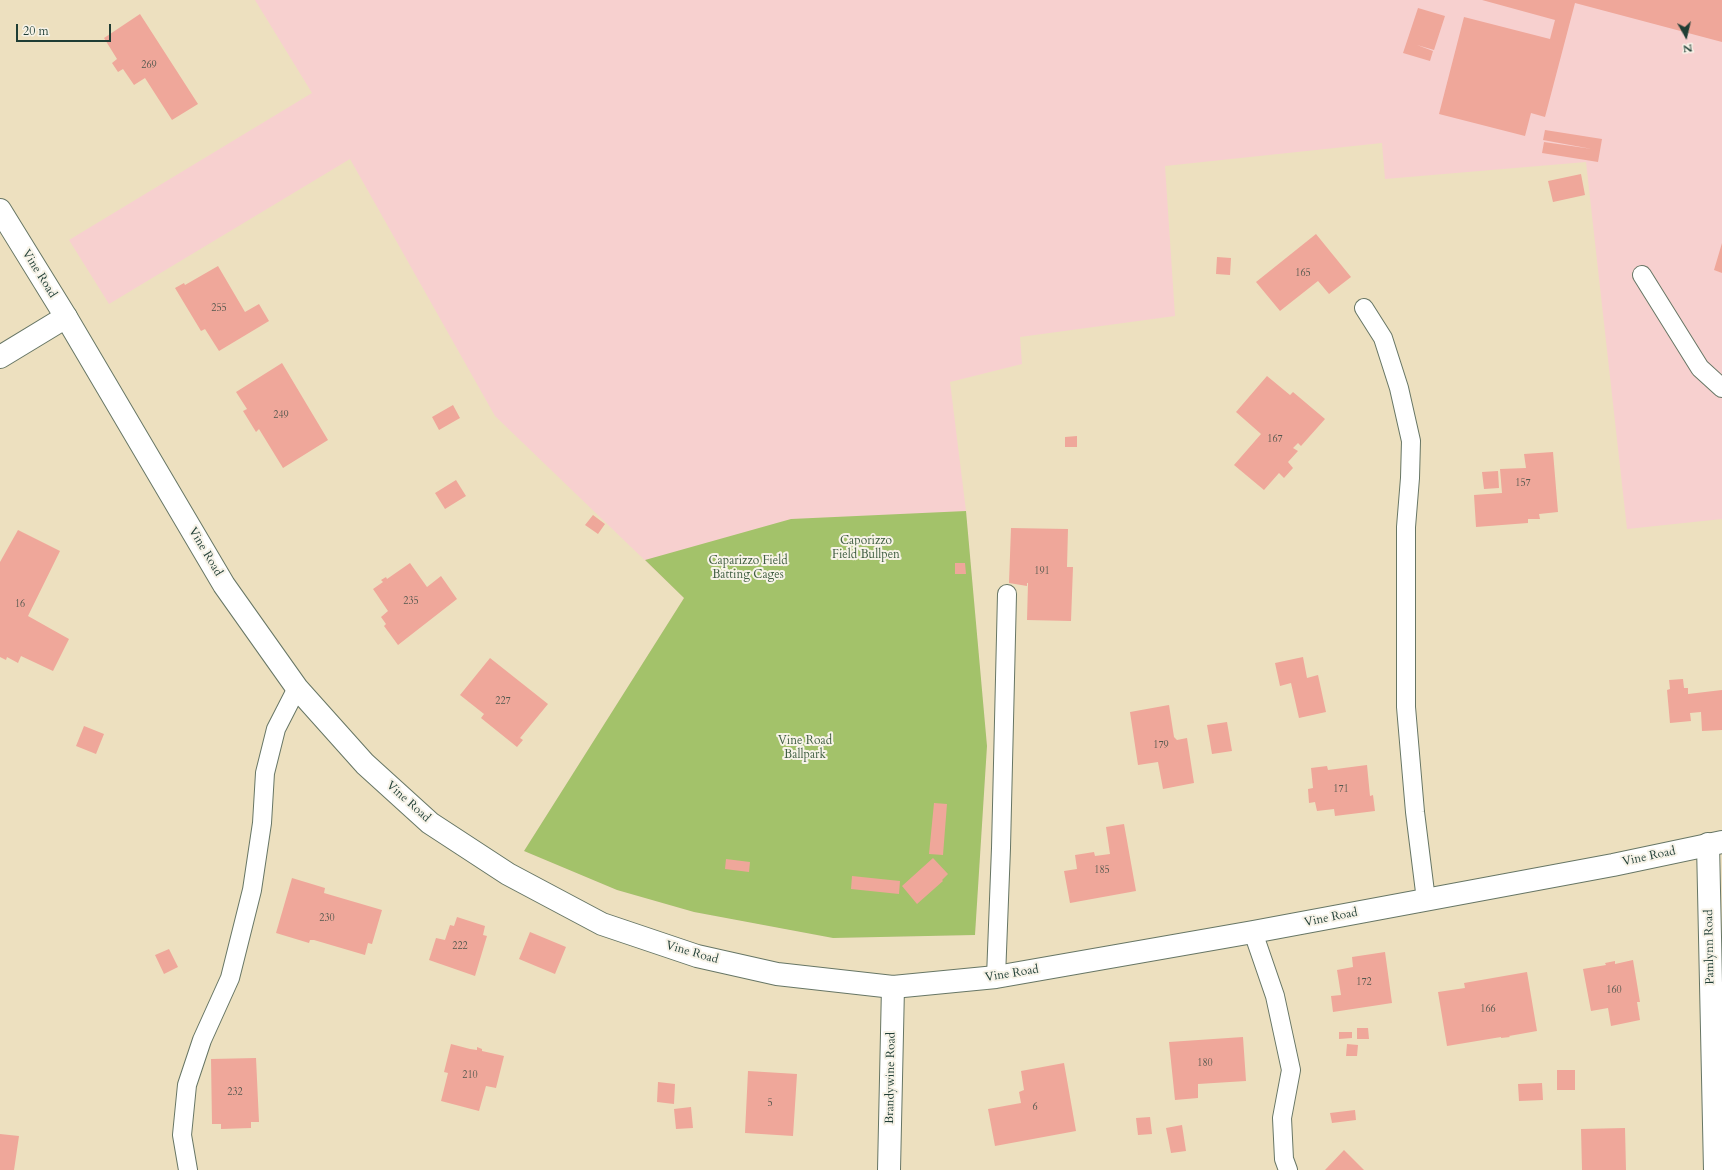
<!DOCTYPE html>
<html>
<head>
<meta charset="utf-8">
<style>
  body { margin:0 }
  #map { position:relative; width:1722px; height:1170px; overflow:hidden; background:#ede0bf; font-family:Cardo,serif }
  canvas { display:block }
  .north { position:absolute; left:1666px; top:16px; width:40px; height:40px; -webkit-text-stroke:3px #f7f3e8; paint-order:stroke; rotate:172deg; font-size:11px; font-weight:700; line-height:16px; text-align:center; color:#1f3d34 }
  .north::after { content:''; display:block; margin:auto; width:14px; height:18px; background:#1f3d34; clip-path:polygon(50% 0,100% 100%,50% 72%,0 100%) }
  .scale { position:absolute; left:16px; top:24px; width:95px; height:18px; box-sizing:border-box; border:2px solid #1f3d34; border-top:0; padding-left:5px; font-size:12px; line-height:14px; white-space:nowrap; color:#1f3d34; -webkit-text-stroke:3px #f7f3e8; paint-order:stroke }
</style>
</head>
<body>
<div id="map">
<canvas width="1722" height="1170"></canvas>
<div class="north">N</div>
<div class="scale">20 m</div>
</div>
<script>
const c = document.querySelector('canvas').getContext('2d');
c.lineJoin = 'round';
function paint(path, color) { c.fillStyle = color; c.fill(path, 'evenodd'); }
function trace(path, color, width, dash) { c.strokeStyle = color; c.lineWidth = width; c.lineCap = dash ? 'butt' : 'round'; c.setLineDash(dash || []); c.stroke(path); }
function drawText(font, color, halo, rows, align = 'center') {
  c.font = font + ' Cardo,serif'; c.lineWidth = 4; c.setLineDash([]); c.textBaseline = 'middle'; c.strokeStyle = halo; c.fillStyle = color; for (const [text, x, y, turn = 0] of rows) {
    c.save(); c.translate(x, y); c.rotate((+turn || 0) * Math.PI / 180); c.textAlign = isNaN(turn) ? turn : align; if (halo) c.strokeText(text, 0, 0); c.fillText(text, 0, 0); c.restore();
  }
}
paint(new Path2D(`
  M255 0H1722V519L1627 529 1586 162 1385 179 1382 143 1165 166 1175 316 1020 337 1022 364 950 382 966 511 987 746 975 935 833 938 694 912 617 890 524 851 684 598 495 416 350 159 109 304 69 240 312 93Z`), '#f7d0cf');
paint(new Path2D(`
  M966 511 987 746 975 935 833 938 694 912 617 890 524 851 684 598 645 560 791 519Z`), '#a3c26a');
paint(new Path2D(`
  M1482 0H1722V42L1575 3 1545 117 1531 113 1525 136 1439 114 1464 17 1550 39 1555 20Z
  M1418 8 1445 16 1434 50 1417 45 1433 51 1430 61 1403 53Z
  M140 14 198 104 172 120 145 78 134 85 123 69 118 72 112 63 117 59 104 38Z
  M1545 130 1602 139 1598 162 1542 153 1544 142 1592 149 1543 140Z
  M1581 174 1585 195 1553 202 1548 181Z
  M1316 234 1351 277 1329 294 1318 281 1280 311 1256 282Z
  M1722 243V273L1714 270Z
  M1217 257 1231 258 1230 275 1216 274Z
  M218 266 245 312 259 304 269 321 219 351 205 329 201 331 175 288 184 283 185 285Z
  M282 363 328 440 283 468 259 429 256 432 243 411 247 409 236 392Z
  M1267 376 1290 395 1293 392 1325 419 1301 446 1298 443 1293 448 1298 451 1288 462 1293 468 1284 478 1279 473 1264 490 1234 465 1261 434 1236 412Z
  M453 405 460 418 439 430 432 417Z
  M1077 436V447H1065V437Z
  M1553 452 1558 512 1539 514 1540 519H1528V523L1476 527 1474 495 1502 493 1500 469 1526 468 1524 454Z
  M1498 471 1499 488 1484 489 1482 472Z
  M456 480 466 496 445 509 435 493Z
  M593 515 605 524 598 534 585 525Z
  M1011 528 1068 529 1067 567H1073L1071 621 1027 620 1028 583H1027V586L1009 583Z
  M18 530 60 551 28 616 69 639 53 671 21 656 18 663 7 657 6 660 0 657V562Z
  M410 563 427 587 441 576 457 599 398 645 384 626 386 624 381 617 388 611 373 589 383 582 381 580 386 577 387 579Z
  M955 563H965L966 574H955Z
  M1303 657 1307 678 1318 675 1326 712 1299 718 1291 683 1280 686 1275 663Z
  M490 658 548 704 520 738 523 740 517 747 481 718 484 714 460 695Z
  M1683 679 1684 688H1688V694L1722 690V730L1702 731 1701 712 1690 713 1691 721 1670 723 1667 690 1670 689 1669 680Z
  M1169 705 1174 737 1177 740 1187 738 1194 783 1163 789 1158 762 1138 765 1130 712Z
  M1227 722 1232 751 1212 754 1207 725Z
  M84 726 104 734 96 754 76 746Z
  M1367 765 1370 796 1373 795 1375 811 1335 816 1334 809 1317 811 1315 802 1309 803 1308 789 1313 788 1311 768 1327 766 1328 770Z
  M934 803 947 804 943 855 929 854Z
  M1124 824 1136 891 1070 903 1064 871 1077 869 1075 855 1094 852 1095 856 1110 854 1106 827Z
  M933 858 948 874 942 880 943 881 917 904 902 886Z
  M726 859 750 862 749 872 725 869Z
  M852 876 900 881 899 894 851 889Z
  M292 878 325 888 324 893 382 910 372 944 368 943 365 955 314 940H310L309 943 276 933Z
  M457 917 485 926 483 935 487 936 475 976 429 960 436 938 445 940 450 925 454 926Z
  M530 932 566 947 555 974 519 959Z
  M169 949 178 967 164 974 155 955Z
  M1385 952 1392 1003 1333 1012 1331 996 1341 995 1337 970 1353 967 1352 957Z
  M1633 960 1640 1002H1637L1640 1020 1611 1026 1608 1008 1591 1011 1583 969 1606 965 1605 963 1615 961V964Z
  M1527 972 1537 1031 1509 1036 1510 1037 1501 1038V1037L1447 1046 1438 992 1465 988 1464 983Z
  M1357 1028H1368L1369 1039H1357Z
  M1339 1032H1352V1038L1339 1039Z
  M1243 1037 1246 1081 1198 1084V1098L1175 1100 1169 1042Z
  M451 1044 470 1049 477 1050V1047L482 1049V1051L504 1056 496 1088 486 1086 479 1111 441 1101 448 1073 444 1072Z
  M1347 1044 1358 1045 1357 1056H1346Z
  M256 1058 259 1122H251V1128L221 1129V1124H212L211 1059Z
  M1064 1063 1076 1131 995 1146 988 1109 1021 1103 1019 1092 1024 1090 1021 1071Z
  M1557 1070H1575V1090H1557Z
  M748 1071 797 1074 793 1136 745 1133Z
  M658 1082 675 1084 674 1104 657 1102Z
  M1542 1083 1543 1100 1519 1101 1518 1084Z
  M691 1107 693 1128 676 1129 674 1109Z
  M1355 1110 1356 1120 1332 1123 1330 1113Z
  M1150 1117 1152 1134 1138 1135 1136 1118Z
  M1182 1125 1186 1151 1171 1153 1166 1128Z
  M1625 1128 1626 1170H1582L1581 1129Z
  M0 1134 19 1136 14 1170H0Z
  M1344 1150 1364 1170H1325Z`), '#efa79a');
const service = new Path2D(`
  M1642 275 1700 368 1722 388
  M1364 308 1383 338 1399 388 1411 441 1410 478 1406 527V707L1415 812 1426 900
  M1253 932 1275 996 1291 1070 1282 1118 1284 1159 1288 1170
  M996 977 1001 848 1007 594
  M188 1170 182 1135 187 1085 202 1040 230 978 252 890 262 823 265 773 276 729 297 688`);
const minor = new Path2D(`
  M0 357 66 317
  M1708 844 1715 1170
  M889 1170 893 987`);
const tertiary = new Path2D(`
  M0 210 66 317 224 585 297 688 365 764 430 823 508 874 602 924 697 956 777 974 893 987 996 977 1253 932 1613 865 1722 842`);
trace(service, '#677665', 20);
trace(minor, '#677665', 24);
trace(tertiary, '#677665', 24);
trace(service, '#fff', 18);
trace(minor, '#fff', 22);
trace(tertiary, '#fff', 22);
drawText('10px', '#53584e', null, [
  ["269",149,66],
  ["165",1303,274],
  ["255",219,309],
  ["249",281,416],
  ["167",1275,440],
  ["157",1523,484],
  ["191",1042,572],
  ["235",411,602],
  ["16",20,605],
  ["227",503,702],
  ["179",1161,746],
  ["171",1341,790],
  ["185",1102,871],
  ["230",327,919],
  ["222",460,947],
  ["172",1364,983],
  ["160",1614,991],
  ["166",1488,1010],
  ["180",1205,1064],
  ["210",470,1076],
  ["232",235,1093],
  ["5",770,1104],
  ["6",1035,1108]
]);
drawText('12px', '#1f3d34', '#f7f3e8', [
  ["Vine Road",39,274,58],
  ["Vine Road",205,552,59],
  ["Vine Road",408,802,42],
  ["Vine Road",1649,857,-12],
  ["Vine Road",1331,918,-11],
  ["Pamlynn Road",1710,947,-91],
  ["Vine Road",692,953,16],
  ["Vine Road",1012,974,-9],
  ["Brandywine Road",891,1078,-89]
]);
drawText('12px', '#405e42', '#f7f3e8', [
  ["Caporizzo",866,541],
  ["Field Bullpen",866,555],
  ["Caparizzo Field",748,561],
  ["Batting Cages",748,575],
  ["Vine Road",805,741],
  ["Ballpark",805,755]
]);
</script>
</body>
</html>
